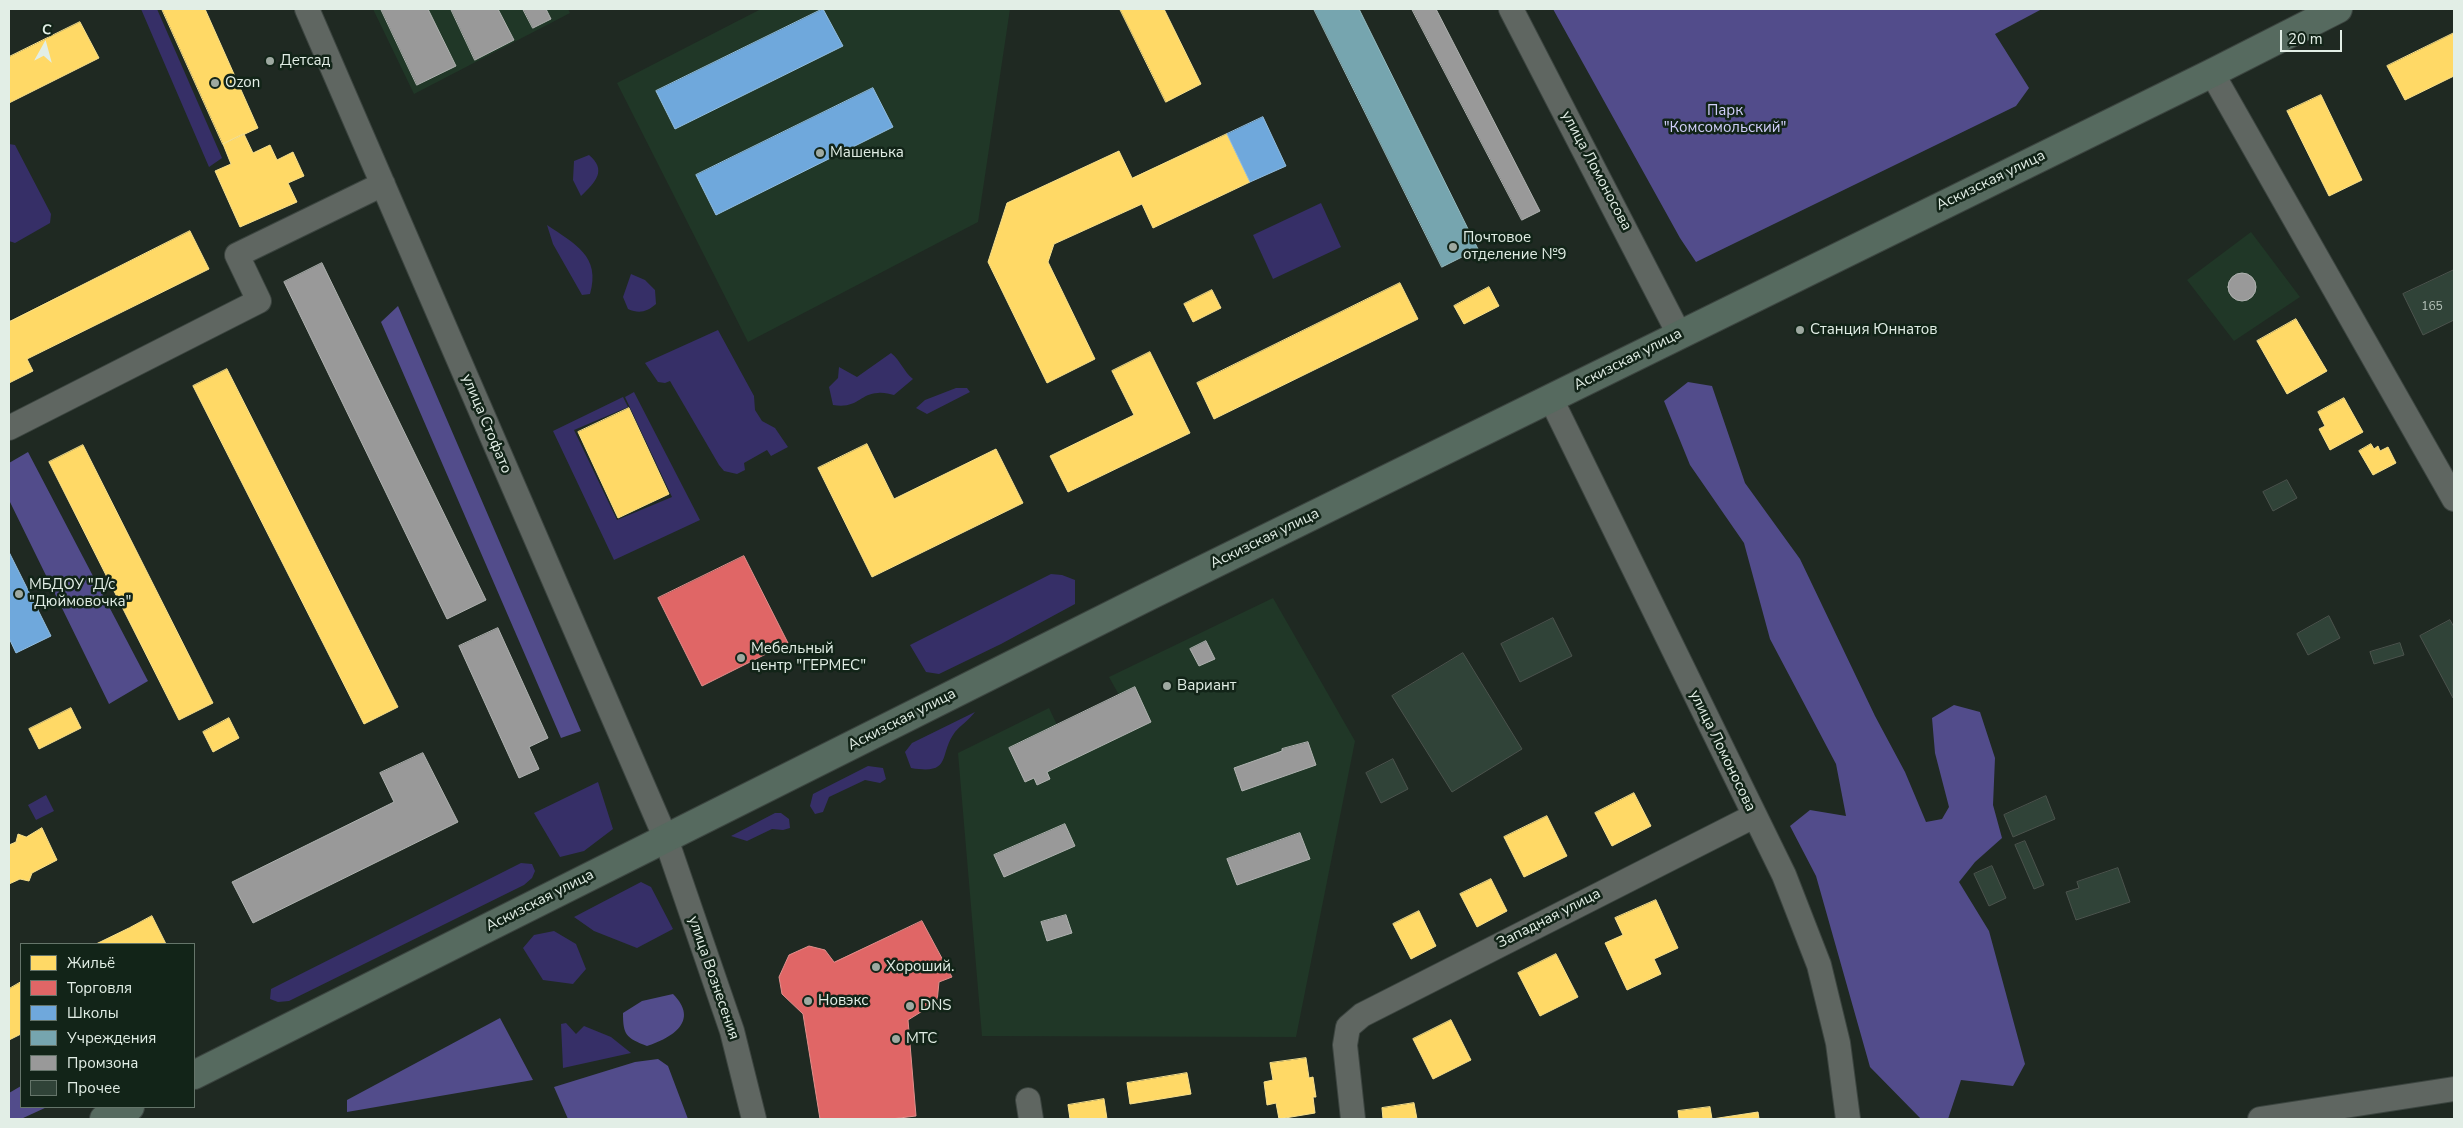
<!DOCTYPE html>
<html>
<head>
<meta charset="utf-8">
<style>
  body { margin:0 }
  #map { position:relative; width:2463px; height:1128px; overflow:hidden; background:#1f2922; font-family:"Nunito Sans",sans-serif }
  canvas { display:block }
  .frame { position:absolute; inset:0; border:10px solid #e2eee6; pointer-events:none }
  .legend { position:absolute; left:20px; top:943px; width:175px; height:165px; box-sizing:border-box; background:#122418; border:1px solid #65756a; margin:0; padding:6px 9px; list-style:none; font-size:15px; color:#e2eee6 }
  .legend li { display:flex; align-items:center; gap:10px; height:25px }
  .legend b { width:25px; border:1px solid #65756a }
  .north { position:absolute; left:20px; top:20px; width:50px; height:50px; -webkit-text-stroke:4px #122418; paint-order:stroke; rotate:7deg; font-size:14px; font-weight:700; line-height:20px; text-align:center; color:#e2eee6 }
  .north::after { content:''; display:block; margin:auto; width:18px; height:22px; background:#e2eee6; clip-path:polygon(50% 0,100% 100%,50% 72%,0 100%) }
  .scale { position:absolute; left:2280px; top:30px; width:62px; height:22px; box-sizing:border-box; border:2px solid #e2eee6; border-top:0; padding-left:6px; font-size:15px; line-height:18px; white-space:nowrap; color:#e2eee6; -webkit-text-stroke:4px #122418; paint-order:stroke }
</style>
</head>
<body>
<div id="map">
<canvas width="2463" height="1128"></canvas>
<div class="frame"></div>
<ul class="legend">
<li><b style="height:14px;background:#ffd966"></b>Жильё</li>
<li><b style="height:14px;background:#e06666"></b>Торговля</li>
<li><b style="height:14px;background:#6fa8dc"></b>Школы</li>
<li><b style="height:14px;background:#76a5af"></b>Учреждения</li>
<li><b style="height:14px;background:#999"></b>Промзона</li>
<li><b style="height:14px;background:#304338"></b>Прочее</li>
</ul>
<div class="north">С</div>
<div class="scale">20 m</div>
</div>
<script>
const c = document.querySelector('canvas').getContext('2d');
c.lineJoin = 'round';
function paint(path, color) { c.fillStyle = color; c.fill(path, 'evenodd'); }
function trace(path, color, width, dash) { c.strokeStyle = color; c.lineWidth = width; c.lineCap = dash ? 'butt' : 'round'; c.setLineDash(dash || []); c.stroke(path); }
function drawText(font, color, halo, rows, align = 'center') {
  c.font = font + ' "Nunito Sans",sans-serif'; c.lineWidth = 5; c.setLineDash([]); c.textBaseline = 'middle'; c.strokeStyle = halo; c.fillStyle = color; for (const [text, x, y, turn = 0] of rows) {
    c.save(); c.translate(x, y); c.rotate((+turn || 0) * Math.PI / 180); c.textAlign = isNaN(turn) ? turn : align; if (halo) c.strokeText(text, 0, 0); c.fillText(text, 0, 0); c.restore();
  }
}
paint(new Path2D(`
  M373 9H568L570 13 414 94Z
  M761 9H1010L978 222 748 342 617 83Z
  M2251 232 2300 297 2234 341 2187 280Z
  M1273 598 1355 741 1296 1037 982 1036 958 753 1049 708 1057 725 1119 695 1109 677Z`), '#203727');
paint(new Path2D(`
  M141 9H157L222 158 209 167Z
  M9 144 15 145 51 214 50 223 15 243 9 241Z
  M589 155C607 170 596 182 581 196L573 180 574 161Z
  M1321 203 1341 247 1273 279 1253 235Z
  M547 225C575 244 601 256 590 294L582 295 553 244Z
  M631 274 645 280 655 290 656 304C647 312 639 314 628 309L623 297Z
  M718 330 754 396 755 410 762 421 775 428 788 447 771 456 767 450 744 463 745 470 737 474 724 471 719 465 670 381 665 383 658 382 645 363Z
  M891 353C901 361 903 371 913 379L894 395C889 394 883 392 878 393 859 394 858 409 833 405L829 387 838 378 839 367 857 377Z
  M956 388H967L970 392 927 414 916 408 925 400Z
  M634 392 700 520 614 560 553 431 623 397 628 407 574 430 617 520 672 497 625 397Z
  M1051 574 1062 575 1075 580V604L1001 644 939 674 926 672 910 645Z
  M975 712C969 720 961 725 955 732 938 755 953 775 911 768L905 752 912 743Z
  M868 766 883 768 886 779 880 783 865 780 829 797 823 812 815 814 810 806 813 794Z
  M598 782 613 829 584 851 560 857 534 813Z
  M46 795 54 811 36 820 28 805Z
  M775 813H781L789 819 790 828 783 830 772 829 747 841 731 836Z
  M521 863 532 864 535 871 532 878 524 885 289 1001 278 1002 270 999 271 989Z
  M641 882 651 887 673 929 637 948 594 931 574 917Z
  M554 931 576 944 586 969 573 984 543 980 523 948 534 935Z
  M566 1023 576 1034 584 1026 611 1037 631 1053 563 1068 561 1024Z`), '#362f67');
paint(new Path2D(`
  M1553 9H2042L1995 34 2029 88 2016 106 1696 262 1680 238Z
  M398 306 581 731 561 738 381 322Z
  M1688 382 1712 386 1745 483 1800 559 1875 716 1905 772 1926 822 1942 819 1949 807 1935 753 1932 718 1954 705 1980 712 1995 758 1993 805 2002 838 1975 862 1959 882 1989 931 2025 1064 2013 1086 1961 1080 1948 1119H1921L1870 1067 1816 876 1790 826 1810 810 1846 816 1836 764 1770 639 1744 543 1690 465 1664 401Z
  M28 452 148 681 109 704 9 500V463Z
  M673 994C700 1021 672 1038 647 1046 626 1038 623 1035 623 1013L642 1001Z
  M500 1018 533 1080 347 1112V1100Z
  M658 1059 668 1066 688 1119H568L554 1087 635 1062Z
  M21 1086V1107H47L21 1119H9V1093Z`), '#524c8b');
const homes = new Path2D(`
  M162 9H205L258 128 223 144Z
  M1120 9H1164L1201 84 1166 102Z
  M80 22 99 58 9 103V57Z
  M2454 33V76L2405 100 2387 66Z
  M2321 95 2362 180 2329 196 2287 111Z
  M244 134 253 153 270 145 277 160 293 152 304 176 288 183 297 202 240 227 215 171 231 164 223 144Z
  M1227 134 1250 182 1153 228 1142 204 1054 244 1048 262 1095 359 1047 383 988 262 1007 203 1119 151 1132 178Z
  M190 231 209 269 27 359 33 371 9 383V318L10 321Z
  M1400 283 1418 319 1214 419 1197 383Z
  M1489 287 1499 306 1464 324 1454 306Z
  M1212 290 1221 308 1193 322 1184 304Z
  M2296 319 2327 371 2287 394 2257 341Z
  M1150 352 1190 433 1068 492 1050 456 1134 415 1112 371Z
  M227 369 398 707 364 724 193 386Z
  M2344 398 2363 432 2330 450 2319 429 2325 426 2318 412Z
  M629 408 669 494 618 518 578 432Z
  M867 444 894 499 996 449 1023 503 872 577 818 468Z
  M2371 444 2374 449 2378 446 2380 451 2388 447 2396 463 2373 475 2359 451Z
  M83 445 213 703 179 720 49 462Z
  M71 708 81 728 39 749 29 729Z
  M229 718 239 738 213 752 203 732Z
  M1634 793 1651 826 1612 846 1595 813Z
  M1547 816 1567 856 1524 877 1504 837Z
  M42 828 57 860 32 873 29 881 20 879 9 884V845L16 842 18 834 26 837Z
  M1491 879 1507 911 1477 927 1460 894Z
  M1656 900 1678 948 1654 959 1661 974 1627 990 1605 943 1623 935 1615 918Z
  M1419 911 1436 946 1411 959 1393 924Z
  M152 916 166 944H96L129 928Z
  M1556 954 1578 997 1540 1016 1518 973Z
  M21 982V1034L9 1040V989Z
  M1451 1020 1471 1060 1433 1079 1413 1039Z
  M1306 1058 1309 1078 1313 1077 1316 1097H1313L1315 1113 1279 1119 1276 1103 1267 1105 1264 1082 1273 1080 1270 1063Z
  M1187 1073 1191 1094 1130 1104 1127 1083Z
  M1104 1099 1107 1119H1111H1070L1068 1105Z
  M1414 1103 1417 1119H1383L1382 1108Z
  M1710 1107 1712 1119 1758 1112 1759 1119H1679L1678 1111Z`);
paint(homes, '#ffd966');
trace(homes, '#f6df8c', 1);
const shops = new Path2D(`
  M744 556 788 643 702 686 658 598Z
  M922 921 952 977 939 982 937 1002 908 1020 916 1116 891 1119H820L803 1014 782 994 779 977 789 955 809 946 825 950 834 962Z`);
paint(shops, '#e06666');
trace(shops, '#e18f8c', 1);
const schools = new Path2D(`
  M823 9 843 46 675 129 656 91Z
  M873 88 893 127 716 215 696 175Z
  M1263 117 1286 166 1250 182 1227 134Z
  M9 552 51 636 16 653 9 638Z`);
paint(schools, '#6fa8dc');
trace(schools, '#92bddf', 1);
const public = new Path2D(`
  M1314 9H1359L1478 249 1442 267Z`);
paint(public, '#76a5af');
trace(public, '#96bbc0', 1);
const industry = new Path2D(`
  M381 9H428L456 66 417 85Z
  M451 9H498L514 40 475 60Z
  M523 9H546L551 19 533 28Z
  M1412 9H1436L1540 211 1522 220Z
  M322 263 486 600 447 619 284 282Z
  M2228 287a14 14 0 1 1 28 0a14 14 0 1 1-28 0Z
  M498 628 548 738 529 747 539 769 519 778 459 646Z
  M1206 641 1215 659 1199 666 1190 649Z
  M1135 687 1151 722 1047 772 1050 779 1037 785 1034 778 1025 782 1009 748Z
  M1308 742 1316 765 1242 791 1234 768 1282 751V749Z
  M423 753 458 822 253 923 232 882 394 802 380 773Z
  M1065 824 1075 846 1004 877 994 855Z
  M1300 833 1310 859 1237 885 1227 859Z
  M1066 915 1072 933 1047 941 1041 922Z`);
paint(industry, '#999');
trace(industry, '#afb2b0', 1);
const building = new Path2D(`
  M2454 270V320L2423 335 2403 294Z
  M2287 480 2297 498 2273 511 2263 492Z
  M2329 616 2340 638 2308 655 2297 634Z
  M1553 618 1572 656 1520 682 1501 644Z
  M2450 620 2454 627 2453 698 2420 636Z
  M2400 643 2404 655 2374 664 2370 652Z
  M1463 653 1522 749 1452 792 1392 696Z
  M1393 759 1408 789 1381 803 1366 773Z
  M2046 796 2055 819 2013 837 2004 815Z
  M2025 841 2044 885 2034 889 2015 845Z
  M1992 866 2006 898 1989 906 1974 874Z
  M2118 868 2130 902 2076 920 2066 892 2079 888 2077 882Z`);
paint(building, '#304338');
trace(building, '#4b534d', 1);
const minor = new Path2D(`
  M307 9 666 839 732 1031 754 1119
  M1511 9 1679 334
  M2212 73 2454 499
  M1551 399 1784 875 1819 965 1838 1043 1848 1119
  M9 428 259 301 237 255 383 184
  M1028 1100 1031 1119
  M1353 1119 1345 1045 1348 1027 1362 1015 1754 816
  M2260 1119 2454 1089`);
const major = new Path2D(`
  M194 1075 1147 597 2212 73 2338 9
  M104 1119 130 1107`);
trace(minor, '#3c4540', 26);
trace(major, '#3c4540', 30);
trace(minor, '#5f6661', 24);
trace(major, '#566a5f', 28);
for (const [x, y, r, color] of [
  [270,61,5,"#9ea9a1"],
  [215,83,5,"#9ea9a1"],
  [820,153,5,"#9ea9a1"],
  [1453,247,5,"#9ea9a1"],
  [1800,330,5,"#9ea9a1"],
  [19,594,5,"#9ea9a1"],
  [741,658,5,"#9ea9a1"],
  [1167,686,5,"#9ea9a1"],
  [876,967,5,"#9ea9a1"],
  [808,1001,5,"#9ea9a1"],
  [910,1006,5,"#9ea9a1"],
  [896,1039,5,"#9ea9a1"]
]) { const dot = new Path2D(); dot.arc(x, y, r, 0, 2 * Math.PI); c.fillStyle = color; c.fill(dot); trace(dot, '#122418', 2); }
drawText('12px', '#b6c3ba', null, [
  ["165",2432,307]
]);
drawText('15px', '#e2eee6', '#122418', [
  ["Детсад",280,61],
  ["Ozon",225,83],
  ["Машенька",830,153],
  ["Почтовое",1463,238],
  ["отделение №9",1463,255],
  ["Станция Юннатов",1810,330],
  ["МБДОУ \"Д/с",29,585],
  ["\"Дюймовочка\"",29,602],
  ["Мебельный",751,649],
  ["центр \"ГЕРМЕС\"",751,666],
  ["Вариант",1177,686],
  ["Хороший.",886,967],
  ["Новэкс",818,1001],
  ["DNS",920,1006],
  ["МТС",906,1039]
], 'left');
drawText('15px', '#d1cffa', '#122418', [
  ["Парк",1725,111],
  ["\"Комсомольский\"",1725,128]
]);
drawText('15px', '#e2eee6', '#122418', [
  ["улица Ломоносова",1596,171,62],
  ["Аскизская улица",1991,181,-26],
  ["Аскизская улица",1628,360,-27],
  ["улица Стофато",486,424,67],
  ["Аскизская улица",1265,539,-26],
  ["Аскизская улица",902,720,-27],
  ["улица Ломоносова",1722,751,64],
  ["Аскизская улица",540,901,-27],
  ["Западная улица",1549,919,-27],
  ["улица Вознесения",713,978,71]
]);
</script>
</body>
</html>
